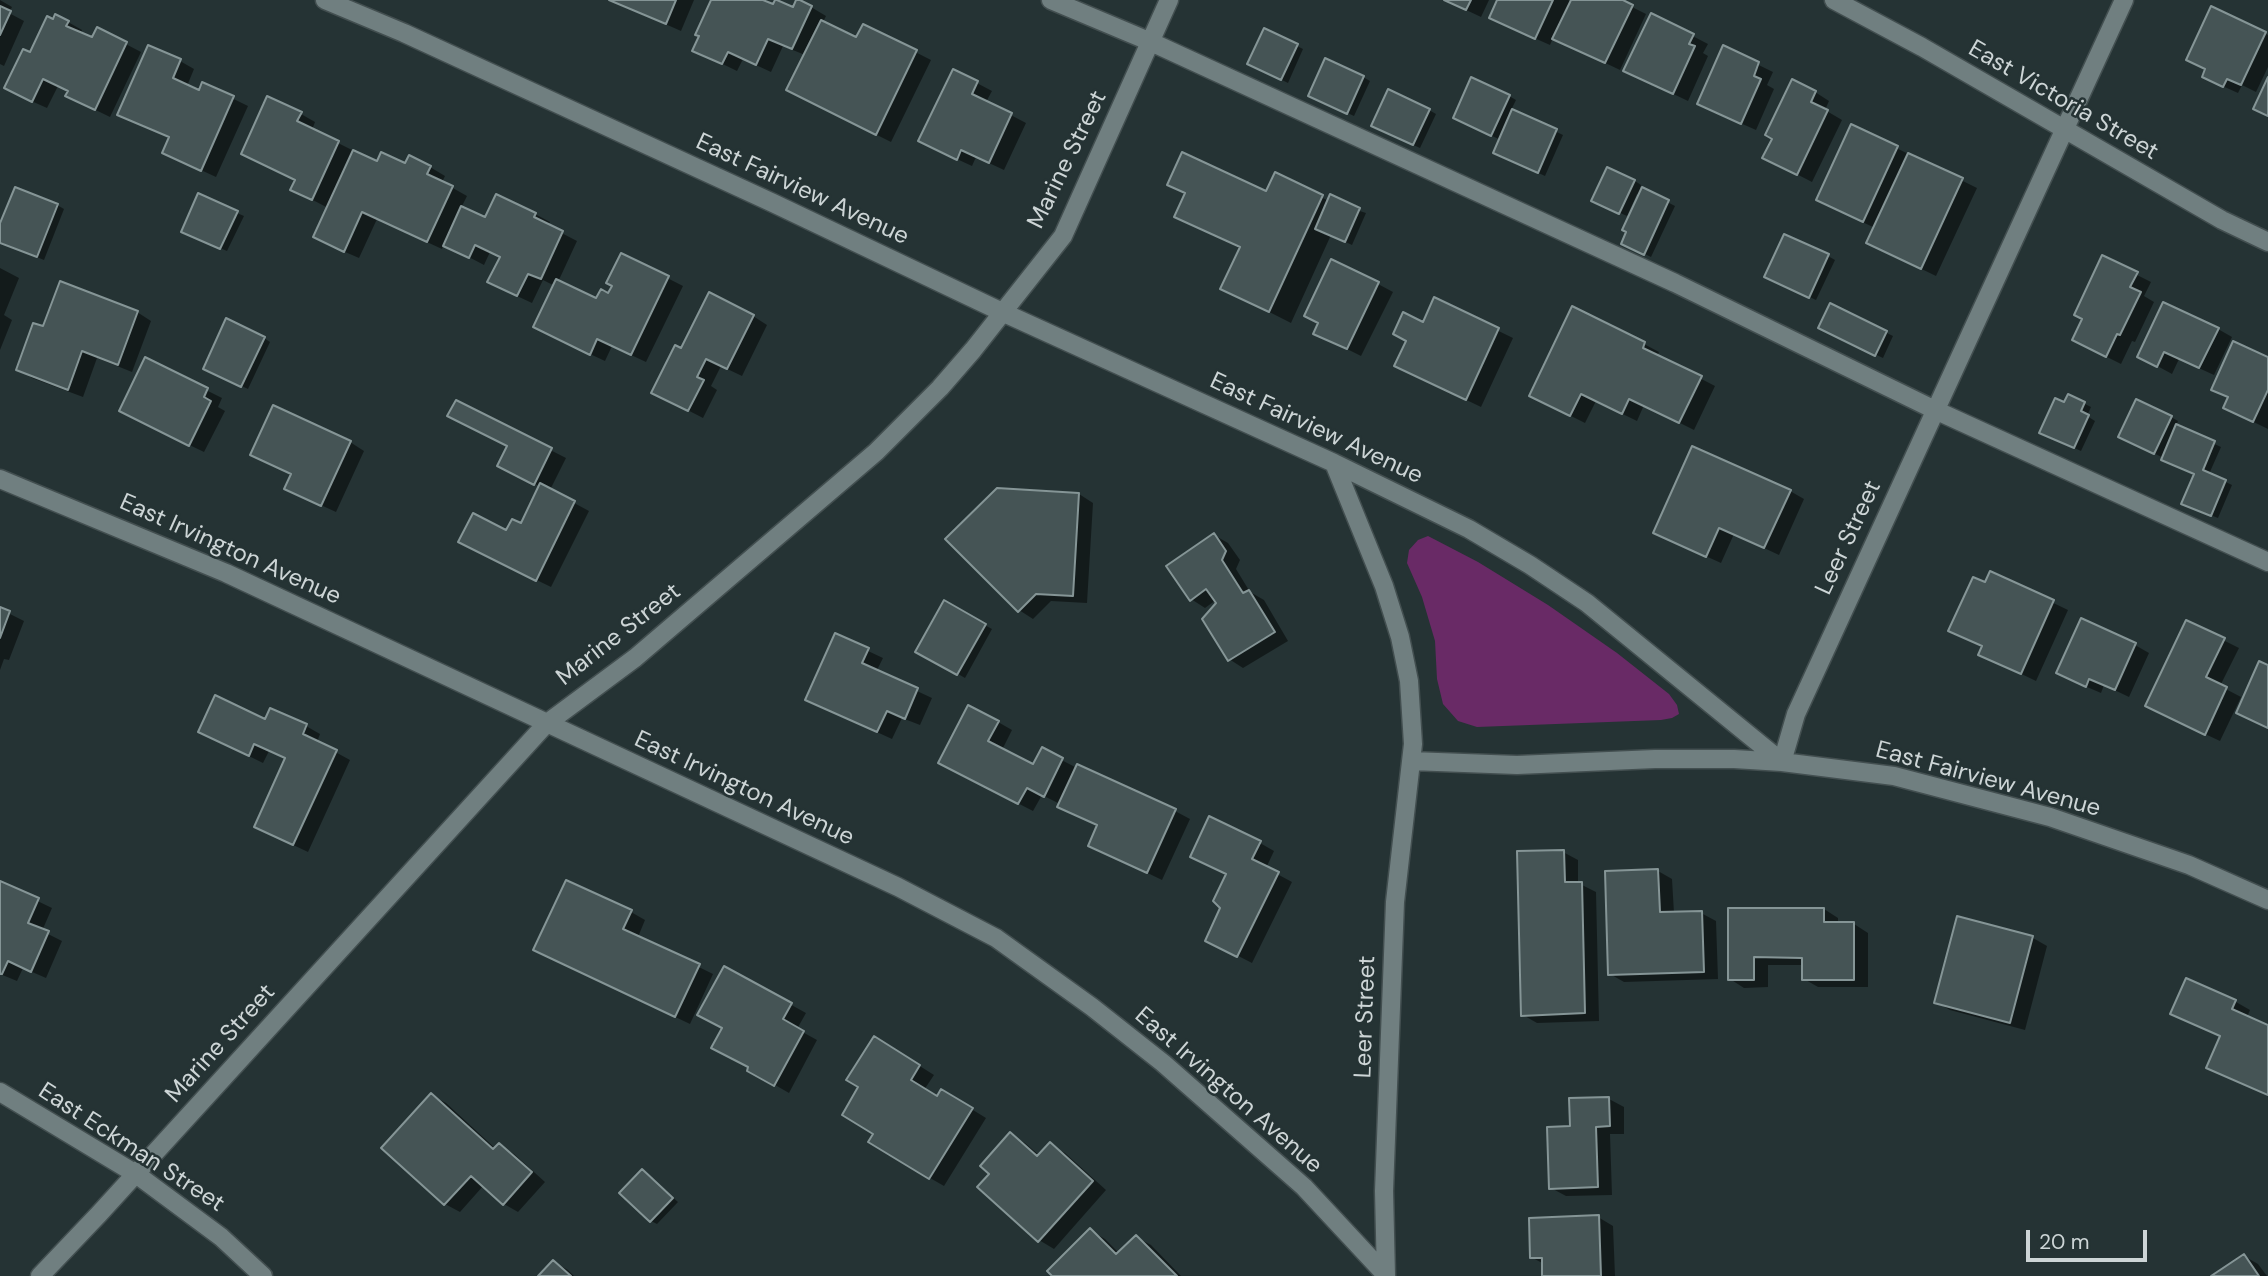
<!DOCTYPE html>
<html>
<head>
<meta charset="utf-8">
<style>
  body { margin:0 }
  #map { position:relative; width:2268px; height:1276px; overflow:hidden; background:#253334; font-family:"DM Sans",sans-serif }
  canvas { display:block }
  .scale { position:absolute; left:2026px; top:1230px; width:121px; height:32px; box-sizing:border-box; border:4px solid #cdd5d6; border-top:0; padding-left:9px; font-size:21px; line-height:24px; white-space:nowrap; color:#cdd5d6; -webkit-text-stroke:5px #253334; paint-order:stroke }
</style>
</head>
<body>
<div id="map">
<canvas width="2268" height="1276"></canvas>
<div class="scale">20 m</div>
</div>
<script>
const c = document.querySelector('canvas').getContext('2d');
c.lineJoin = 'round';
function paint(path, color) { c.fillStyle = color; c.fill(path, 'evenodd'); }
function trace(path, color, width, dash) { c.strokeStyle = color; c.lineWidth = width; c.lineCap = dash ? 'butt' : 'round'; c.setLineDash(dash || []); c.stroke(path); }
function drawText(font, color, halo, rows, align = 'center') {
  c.font = font + ' "DM Sans",sans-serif'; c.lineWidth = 5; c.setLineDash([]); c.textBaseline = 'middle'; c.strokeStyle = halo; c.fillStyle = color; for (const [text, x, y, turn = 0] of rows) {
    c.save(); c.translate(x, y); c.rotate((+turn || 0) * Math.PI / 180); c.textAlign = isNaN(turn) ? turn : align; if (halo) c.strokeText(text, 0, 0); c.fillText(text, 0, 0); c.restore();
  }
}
paint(new Path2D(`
  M1428 536 1478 562 1548 605 1617 653 1669 694 1677 705 1679 714 1672 718 1661 720 1477 727 1458 721 1443 704 1437 679 1435 641 1422 597 1407 563 1409 550 1418 540Z`), '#692a66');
paint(new Path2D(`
  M0 0 12 7 9 13 24 21 4 66 0 64Z
  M611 0H694L681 31Z
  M713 0H759L773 7 794 10 811 7 826 16 823 22 857 39 864 26 931 60 891 142 803 98 805 55 783 46 771 72 743 59 737 71 694 50Z
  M1445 0H1489L1481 17Z
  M1499 0H1568L1572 2 1573 0H1618L1646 14 1620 70 1553 38 1550 45 1505 25Z
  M2212 9 2268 35V67L2256 92 2242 85 2238 93 2218 84 2207 70Z
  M1652 15 1708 44 1703 53 1708 56 1688 101 1640 78Z
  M54 21 68 22 82 30 81 34 93 40 97 29 141 52 110 117 67 96 69 92 58 86 47 108 20 96 31 54Z
  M1297 46 1303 49 1288 83 1256 67Z
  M1724 48 1773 72 1767 85 1774 89 1756 130 1713 111Z
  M180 61 194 69 187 86 200 92 203 84 248 106 216 177 164 153 171 138 119 114Z
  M954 71 992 91 986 102 1026 123 1004 170 976 157 972 166 935 149Z
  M1363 77 1370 81 1354 116 1317 99Z
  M1815 92 1829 101 1825 110 1842 120 1812 182 1779 165Z
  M1509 96 1516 100 1511 110 1563 135 1545 176 1502 156 1501 140 1461 122Z
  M1429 110 1436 114 1420 148 1379 129Z
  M301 114 315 122 312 130 378 163 406 165 410 158 430 167 445 176 442 182 467 196 461 208 486 219 535 214 550 222 548 226 577 241 558 282 597 301 609 295 614 286 622 255 683 286 646 362 612 346 605 361 549 335 555 286 543 280 532 303 504 290 502 257 490 252 484 265 444 244 442 249 377 219 359 258 329 245 328 208 292 189 296 180 243 154Z
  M1852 126 1977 188 1936 276 1868 243 1875 228 1833 208Z
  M1608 169 1635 181 1641 185 1640 188 1675 206 1651 257 1630 247 1640 196 1637 194 1627 216 1600 204Z
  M1275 175 1329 201 1366 213 1352 245 1331 235 1291 323 1222 288 1241 249 1176 216 1187 194 1169 184 1267 193Z
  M57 205 64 209 44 260 0 242V228Z
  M237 213 244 216 227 251 190 235Z
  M1828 256 1835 260 1816 300 1773 280Z
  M2103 258 2151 282 2144 296 2154 302 2135 342 2132 341 2121 364 2089 348 2084 319Z
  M0 268 19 278 4 315 12 320 0 350Z
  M1378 284 1393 292 1361 356 1315 333Z
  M1435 300 1513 338 1481 407 1396 366 1423 324Z
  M1831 306 1893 336 1883 358 1827 332Z
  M137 312 151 321 132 372 97 358 83 397 32 378 18 369 44 329Z
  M753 316 767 325 742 376 721 366 711 386 717 390 703 418 668 400 682 350Z
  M2218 329 2232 337 2214 375 2179 359 2172 374 2139 356Z
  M264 338 270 342 248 389 212 372Z
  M1644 344 1659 352 1657 356 1715 386 1694 430 1644 405 1637 421 1596 401 1585 423 1531 396Z
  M2268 359V429L2225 408 2229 398 2213 389Z
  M146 360 222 398 218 407 225 411 204 452 135 419Z
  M2069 396 2091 407 2087 416 2095 421 2081 451 2048 436Z
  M456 402 566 458 550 490 589 511 551 587 475 550 522 525 541 487 513 473 508 446Z
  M2171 417 2178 421 2176 426 2221 447 2209 474 2232 485 2218 518 2190 507 2196 474 2127 440Z
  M350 442 364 451 336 512 301 496 292 475 252 455Z
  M1790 491 1804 499 1779 555 1734 534 1721 563 1670 540Z
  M1079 494 1093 503 1087 603 1051 601 1033 619 1019 610Z
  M1214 535 1228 543 1240 560 1236 569 1250 592 1264 600 1288 641 1243 668 1229 659 1216 600 1205 608 1191 599Z
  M1991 573 2068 610 2036 681 1980 654 1984 647 1986 585Z
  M944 603 992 629 965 678 918 651Z
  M0 609 24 621 9 660 4 659 0 670Z
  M2187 622 2239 648 2220 686 2241 697 2220 741 2162 714Z
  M836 636 883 658 876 672 932 698 920 725 902 718 892 739 807 700Z
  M2135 645 2149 653 2129 697 2104 685 2101 693 2073 681Z
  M266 721 306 726 320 734 317 742 350 760 308 852 270 834 287 759 269 751 263 763 200 732Z
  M998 722 1012 730 1002 750 1034 767 1042 750 1077 768 1175 811 1190 819 1162 880 1090 845 1098 826 1074 815 1059 807 1060 804 1042 795 1033 811 955 771Z
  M1260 843 1274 851 1266 868 1292 882 1252 963 1207 940Z
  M1563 852 1578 860V883L1596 892 1599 1021 1537 1023 1523 1015Z
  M1658 871 1672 879 1674 913H1701L1716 921 1718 979 1624 982 1610 974Z
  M0 883 52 908 42 931 62 941 46 978 23 968 17 981 0 974Z
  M1824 909 1838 918V924H1854L1868 933V987H1818L1804 979V965H1768V987L1744 988 1730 979 1729 910Z
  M631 912 645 920 638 937 713 974 690 1024 535 950Z
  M2033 938 2047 946 2025 1030 1950 1010 1936 1002Z
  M724 968 806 1013 797 1029 817 1040 789 1093 749 1070 750 1067 724 1028Z
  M2187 980 2236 1002 2250 1010 2247 1017 2268 1026V1096L2208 1067 2221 1037 2172 1013Z
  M888 1046 934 1075 924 1090 938 1098 942 1091 986 1118 944 1186 930 1178 875 1134Z
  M431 1095 446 1103 496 1149 500 1145 514 1154 545 1182 518 1212 504 1204 484 1185 460 1212 445 1204 383 1148Z
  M1609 1099 1624 1107V1134H1610L1612 1195 1566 1196 1551 1188 1571 1128Z
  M1010 1134 1025 1143 1040 1156 1050 1145 1065 1153 1106 1190 1054 1249 1039 1240 992 1174Z
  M643 1171 678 1202 657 1224 651 1221Z
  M1598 1217 1613 1226 1615 1276H1544V1264L1531 1257Z
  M1090 1230 1105 1239 1119 1253 1136 1237 1151 1245 1181 1276H1054Z
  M2244 1256 2258 1264 2267 1276H2214Z
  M554 1262 568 1270 574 1276H541Z`), '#0007');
const building = new Path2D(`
  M609 0H676L666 24Z
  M711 0H763L773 4 775 0H777L793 7 796 0H800L812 6 792 49 768 39 756 65 728 52 722 64 692 51 699 36 695 35Z
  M1444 0H1471L1466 10Z
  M1497 0H1553L1535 39 1489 18Z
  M1571 0H1623L1633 5 1605 63 1552 39Z
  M0 6 11 11 0 35Z
  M2211 6 2266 32 2241 85 2227 79 2223 87 2202 77 2205 69 2186 60Z
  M1651 13 1694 34 1689 44 1695 46 1673 94 1623 71Z
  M55 14 69 21 66 26 92 37 97 27 127 42 95 110 65 96 68 91 43 79 32 102 4 88 23 49 30 52 47 16 53 19Z
  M821 20 856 37 863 24 917 50 876 135 786 90Z
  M1264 28 1298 44 1281 80 1247 64Z
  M148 45 181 59 173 78 199 90 202 82 234 96 201 171 162 153 169 137 117 115Z
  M1723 45 1759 62 1754 76 1761 79 1741 124 1697 104Z
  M1325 58 1364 76 1347 114 1308 96Z
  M953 69 978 81 972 94 1012 113 989 163 961 150 957 160 918 141Z
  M1471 77 1510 95 1491 136 1453 118Z
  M2268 77V116L2253 109Z
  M1792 79 1816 91 1811 102 1828 110 1797 175 1762 158 1772 139 1765 135Z
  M1388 89 1430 109 1413 145 1371 126Z
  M267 96 302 112 297 121 339 141 312 200 290 190 295 180 241 154Z
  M1512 109 1557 129 1538 173 1493 153Z
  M1851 124 1898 146 1863 222 1816 200Z
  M353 150 377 161 381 152 405 163 409 155 431 166 427 174 453 186 427 242 362 212 344 252 313 237Z
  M1182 152 1266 191 1275 172 1323 195 1269 312 1220 289 1240 247 1174 217 1185 193 1167 185Z
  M1908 153 1963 178 1921 269 1866 243Z
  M1607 167 1635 180 1619 214 1591 201Z
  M15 187 58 204 37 257 0 243V223Z
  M1642 187 1669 200 1644 255 1621 244 1626 232 1622 230Z
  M198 193 238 211 220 249 181 232Z
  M496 194 536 213 534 217 563 231 541 279 528 274 517 296 487 282 500 257 475 245 469 258 443 246 461 206 485 217Z
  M1330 194 1360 208 1345 242 1315 229Z
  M1784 234 1829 254 1809 298 1764 277Z
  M621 253 669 276 631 355 597 339 590 355 533 327 556 279 596 298 601 289 608 293 612 286 606 283Z
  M2102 255 2138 272 2130 287 2141 292 2120 335 2117 334 2106 357 2072 340 2082 319 2074 315Z
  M1331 259 1379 282 1347 349 1313 334 1318 323 1304 316Z
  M60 281 138 311 118 365 82 351 68 390 16 370 33 323 43 326Z
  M709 292 754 315 727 369 706 359 697 377 704 380 688 411 651 393 675 345 681 348Z
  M1434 297 1499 328 1466 400 1394 366 1406 341 1393 334 1403 312 1423 322Z
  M2163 302 2219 328 2199 368 2164 352 2157 367 2137 357Z
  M1830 303 1887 331 1875 356 1818 328Z
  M1572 306 1645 342 1643 348 1702 376 1679 423 1629 399 1622 414 1581 394 1570 416 1529 396Z
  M226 318 265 337 241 387 203 369Z
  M2233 341 2268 357V390L2253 422 2223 408 2228 397 2211 390Z
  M145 357 208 388 204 397 211 401 189 446 119 411Z
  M2068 394 2085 402 2081 411 2089 415 2074 448 2039 433 2055 398 2064 402Z
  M2136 399 2172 416 2154 454 2118 437Z
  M456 400 552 448 534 485 497 466 507 446 447 416Z
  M273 405 351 441 321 506 284 489 291 474 250 455Z
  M2176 424 2215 441 2203 470 2226 480 2211 516 2181 504 2194 474 2161 460Z
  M1692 446 1791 490 1764 548 1719 528 1706 557 1653 533Z
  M540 483 575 501 536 581 458 542 473 513 506 530 512 519 521 523Z
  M997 488 1079 493 1073 596 1036 594 1018 612 945 539Z
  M1214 533 1226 551 1222 560 1243 593 1249 590 1275 632 1228 661 1202 619 1216 603 1206 589 1190 601 1166 566Z
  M1990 571 2054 600 2021 674 1978 655 1982 646 1948 631 1973 577 1985 582Z
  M944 600 986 624 957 675 915 652Z
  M0 607 10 611 0 638Z
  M2081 618 2136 643 2115 690 2089 679 2086 687 2056 673Z
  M2186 620 2225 638 2206 677 2227 687 2205 735 2145 706Z
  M835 633 869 648 862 663 918 688 905 719 887 711 877 732 805 700Z
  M2259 661 2268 665V728L2236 713Z
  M215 695 265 719 270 708 307 724 303 734 337 750 293 845 254 827 285 758 254 744 249 756 198 732Z
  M968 705 999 721 988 741 1033 764 1042 747 1063 758 1044 797 1027 788 1018 804 938 763Z
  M1077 764 1176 809 1147 873 1088 846 1097 825 1057 807Z
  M1209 816 1261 841 1252 859 1279 872 1237 957 1205 941 1220 908 1213 901 1226 874 1190 857Z
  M1564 850 1565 882H1582L1585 1013 1521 1016 1517 851Z
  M1658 869 1660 912 1702 911 1704 972 1608 975 1605 871Z
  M566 880 632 910 623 929 700 964 675 1017 533 950Z
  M0 881 39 898 28 923 49 931 31 972 8 961 2 974H0Z
  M1728 908H1824V922H1854V980H1802V958L1754 957V980H1728Z
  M1957 916 2033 936 2010 1023 1934 1003Z
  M724 966 792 1003 783 1019 804 1031 774 1086 747 1071 748 1067 711 1048 722 1028 697 1015Z
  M2186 978 2236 1000 2232 1009 2268 1025V1095L2206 1068 2220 1036 2170 1014Z
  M874 1036 920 1065 911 1080 937 1096 941 1089 973 1108 929 1179 868 1142 873 1134 842 1115 858 1087 846 1080Z
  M431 1093 493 1149 499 1143 532 1172 503 1205 471 1176 444 1205 381 1148Z
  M1609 1097 1610 1126 1596 1127 1598 1187 1549 1189 1547 1127 1570 1126 1569 1098Z
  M1010 1132 1037 1156 1050 1142 1093 1181 1038 1242 977 1187 989 1174 980 1166Z
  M642 1169 673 1198 650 1222 619 1193Z
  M1599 1215 1601 1276H1542V1258H1530L1529 1218Z
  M1090 1228 1116 1254 1136 1235 1177 1276H1052L1047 1271Z
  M2244 1254 2259 1276H2211Z
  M553 1260 571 1276H538Z`);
paint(building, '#455455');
trace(building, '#859596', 2);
const minor = new Path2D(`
  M325 0 404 33 773 203 1002 312 1334 463 1469 529 1530 565 1587 603 1782 762 1894 776 2050 817 2189 865 2268 900
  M1051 0 1151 42 1675 283 1935 410 2268 562
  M1834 0 1922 47 2222 220 2268 242
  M1334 463 1384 586 1400 637 1409 681 1413 744 1395 902 1384 1191 1386 1276
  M0 479 226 573 898 887 996 938 1092 1007 1163 1063 1304 1187 1385 1274
  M1411 761 1517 765 1655 759H1734L1782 762 1796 714 2124 0
  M0 1092 136 1174 221 1237 263 1276
  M40 1276 99 1214 546 724 635 658 876 452 940 388 973 350 1063 236 1169 0`);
trace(minor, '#434f50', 21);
trace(minor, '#707f80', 18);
drawText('24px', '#cdd5d6', '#253334', [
  ["East Victoria Street",2063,101,30],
  ["Marine Street",1068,160,-64],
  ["East Fairview Avenue",802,190,25],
  ["East Fairview Avenue",1316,429,25],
  ["Leer Street",1849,538,-65],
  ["East Irvington Avenue",230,550,24],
  ["Marine Street",619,635,-38],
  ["East Fairview Avenue",1988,780,15],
  ["East Irvington Avenue",744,789,25],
  ["Leer Street",1366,1017,-88],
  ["Marine Street",221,1044,-48],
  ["East Irvington Avenue",1228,1091,41],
  ["East Eckman Street",131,1148,33]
]);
</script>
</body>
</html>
